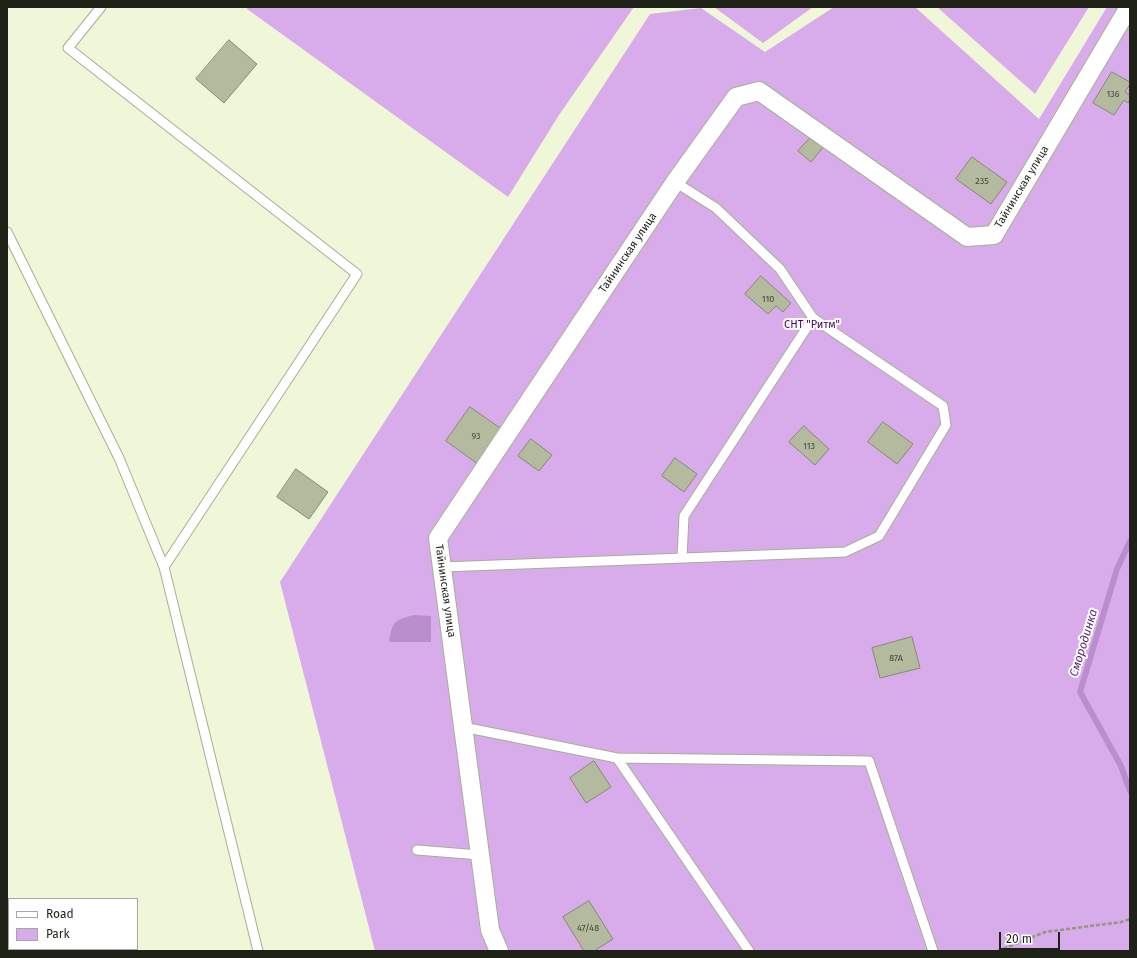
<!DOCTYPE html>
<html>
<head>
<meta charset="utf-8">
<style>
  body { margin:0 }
  #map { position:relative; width:1137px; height:958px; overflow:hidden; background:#eff7d8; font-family:"Fira Sans",sans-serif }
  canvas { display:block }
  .frame { position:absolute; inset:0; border:8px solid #1f2217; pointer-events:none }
  .legend { position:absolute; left:8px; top:898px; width:130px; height:52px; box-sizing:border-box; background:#fff; border:1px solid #a5a7a2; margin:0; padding:5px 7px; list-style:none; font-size:12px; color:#1f2217 }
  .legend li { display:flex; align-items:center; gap:8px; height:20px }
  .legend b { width:20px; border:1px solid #a5a7a2 }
  .scale { position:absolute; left:999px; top:932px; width:61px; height:18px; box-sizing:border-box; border:2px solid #1f2217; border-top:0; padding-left:5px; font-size:12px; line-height:14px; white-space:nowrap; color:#1f2217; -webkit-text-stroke:3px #fff; paint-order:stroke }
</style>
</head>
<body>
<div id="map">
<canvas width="1137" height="958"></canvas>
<div class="frame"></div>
<ul class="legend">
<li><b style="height:5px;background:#fff"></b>Road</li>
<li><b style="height:11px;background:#d8aceb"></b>Park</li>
</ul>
<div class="scale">20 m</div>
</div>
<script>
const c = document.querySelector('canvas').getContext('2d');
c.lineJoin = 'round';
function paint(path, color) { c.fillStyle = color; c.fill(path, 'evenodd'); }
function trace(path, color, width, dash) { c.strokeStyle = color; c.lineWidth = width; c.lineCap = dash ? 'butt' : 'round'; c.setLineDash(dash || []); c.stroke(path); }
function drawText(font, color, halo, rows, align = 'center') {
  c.font = font + ' "Fira Sans",sans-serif'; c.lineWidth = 4; c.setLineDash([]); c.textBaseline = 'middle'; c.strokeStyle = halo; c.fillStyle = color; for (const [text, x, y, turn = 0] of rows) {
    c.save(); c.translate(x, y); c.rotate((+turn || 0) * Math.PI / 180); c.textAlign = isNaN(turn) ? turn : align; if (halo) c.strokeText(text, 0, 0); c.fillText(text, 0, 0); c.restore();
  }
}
paint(new Path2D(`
  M248 7H634L559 115 508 197 247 9Z
  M714 7H813L763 43Z
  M834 7H915L1039 119 1107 7H1130V951H375L280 582 650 14 701 8 765 52Z
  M937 7H1089L1035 94Z`), '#d8aceb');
paint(new Path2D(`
  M414 615 431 616V642H389C392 622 394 620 414 615Z`), '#ba8ecc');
trace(new Path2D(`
  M1130 541 1117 569 1080 692 1121 766 1130 791`), '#ba8ecc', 6);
const building = new Path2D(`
  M229 40 257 64 224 103 196 79Z
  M1112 72 1130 82V84L1125 92 1130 95V100L1128 103 1124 100 1114 115 1093 103Z
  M813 135 825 145 811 162 798 151Z
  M972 157 1007 182 991 204 956 179Z
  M761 276 791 303 783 312 776 306 768 314 745 294Z
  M470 407 506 432 482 467 446 441Z
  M883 422 913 444 897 464 868 442Z
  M804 426 829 449 815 465 789 442Z
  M531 439 552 455 539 471 518 456Z
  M675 458 697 474 684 492 662 476Z
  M296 469 328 492 309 519 277 497Z
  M912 637 920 668 880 678 872 648Z
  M594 761 611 787 586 803 570 778Z
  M589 901 613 939 594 951H584L563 917Z`);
paint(building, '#b3ba9d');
trace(building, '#848b6f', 1);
const service = new Path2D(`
  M101 7 68 48 357 274 164 567
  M7 232 119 458 164 567 258 951
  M682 558 684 516 813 318
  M442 567 845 552 879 536 946 425 943 406 813 318 780 269 716 208 675 182
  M463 727 617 758 749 951
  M617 758 869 761 933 951
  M417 850 480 855`);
const minor = new Path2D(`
  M499 951 490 930 438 538 675 182 736 97 759 91 967 237 994 235 1129 7`);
trace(service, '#a7af92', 11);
trace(minor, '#a7af92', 20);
trace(new Path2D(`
  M998 951 1045 932 1121 922 1130 919`), '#919781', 2.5, [4, 2]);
trace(service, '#fff', 9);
trace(minor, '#fff', 18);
drawText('9px', '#444838', null, [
  ["136",1113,94],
  ["235",982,181],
  ["110",768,299],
  ["93",476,436],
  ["113",809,446],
  ["87А",896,658],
  ["47/48",588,928]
]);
drawText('11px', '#1f2217', '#fff', [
  ["Тайнинская улица",1022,187,-59],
  ["Тайнинская улица",628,253,-56],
  ["Тайнинская улица",445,591,82]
]);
drawText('11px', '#450b58', '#fff', [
  ["СНТ \"Ритм\"",812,325]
]);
drawText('italic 12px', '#5e2772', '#fff', [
  ["Смородинка",1084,643,-73]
]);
</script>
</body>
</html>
